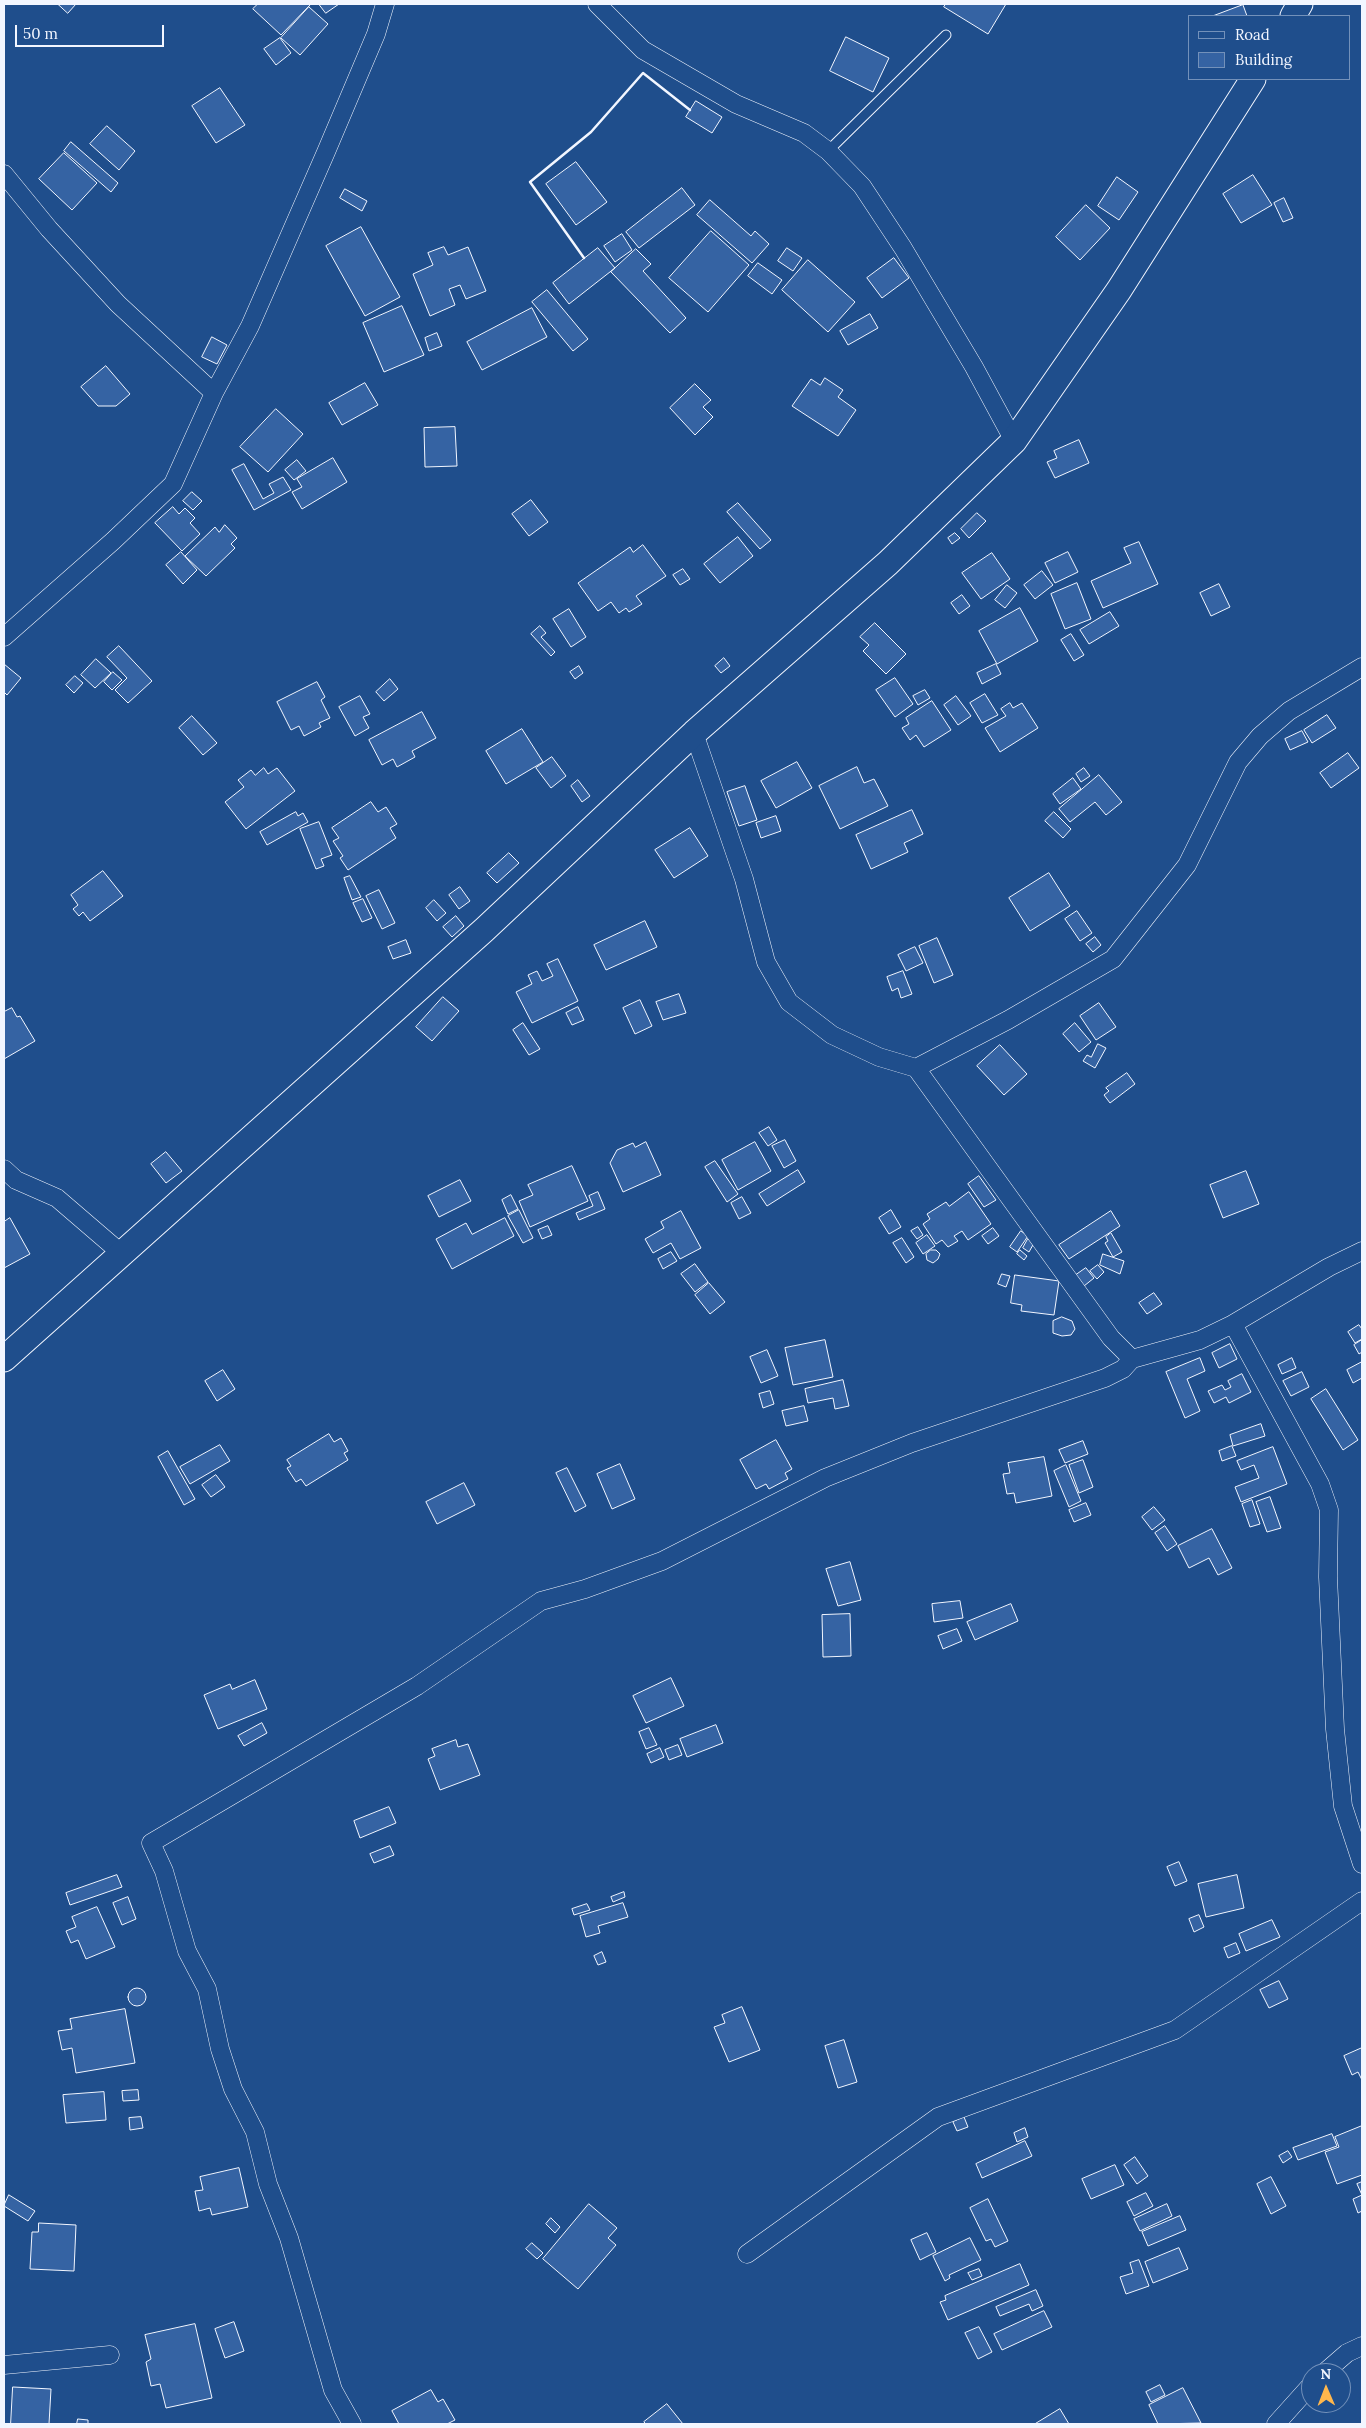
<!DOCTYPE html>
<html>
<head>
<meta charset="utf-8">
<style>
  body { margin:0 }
  #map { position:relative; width:1366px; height:2428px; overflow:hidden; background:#1f4e8c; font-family:Lora,serif }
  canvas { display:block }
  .frame { position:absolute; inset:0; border:5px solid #f2f6ff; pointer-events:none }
  .legend { position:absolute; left:1188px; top:15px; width:162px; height:65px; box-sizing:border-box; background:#1f4e8c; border:1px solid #7391ba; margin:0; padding:6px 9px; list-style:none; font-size:15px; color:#f2f6ff }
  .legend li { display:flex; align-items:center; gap:10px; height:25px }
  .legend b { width:25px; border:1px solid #7391ba }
  .north { position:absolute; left:1301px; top:2363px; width:50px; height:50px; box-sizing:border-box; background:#1f4e8c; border:1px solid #7391ba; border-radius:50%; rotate:359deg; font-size:14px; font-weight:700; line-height:20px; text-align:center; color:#f2f6ff }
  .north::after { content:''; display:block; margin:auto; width:18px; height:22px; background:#ffb74d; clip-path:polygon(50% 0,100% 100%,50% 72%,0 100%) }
  .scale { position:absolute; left:15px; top:25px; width:149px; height:22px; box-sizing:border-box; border:2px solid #f2f6ff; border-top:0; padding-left:6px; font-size:15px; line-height:18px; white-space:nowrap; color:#f2f6ff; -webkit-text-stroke:4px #1f4e8c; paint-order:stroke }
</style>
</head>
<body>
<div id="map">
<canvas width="1366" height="2428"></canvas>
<div class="frame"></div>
<ul class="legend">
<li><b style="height:6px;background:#1f4e8c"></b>Road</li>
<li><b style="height:14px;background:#3563a3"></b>Building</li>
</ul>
<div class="north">N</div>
<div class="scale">50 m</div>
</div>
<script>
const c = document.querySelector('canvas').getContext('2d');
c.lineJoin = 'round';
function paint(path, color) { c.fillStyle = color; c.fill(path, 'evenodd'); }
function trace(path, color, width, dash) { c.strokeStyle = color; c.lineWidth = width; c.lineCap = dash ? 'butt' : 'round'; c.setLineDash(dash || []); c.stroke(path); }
const building = new Path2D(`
  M58 4H76L68 13Z
  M258 4H311L281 35 253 9Z
  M319 4H339L326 13Z
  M946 4H1006L988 34 944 7Z
  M1243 5 1247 16H1213Z
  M309 7 328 24 300 55 281 38Z
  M846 37 889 58 873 92 830 71Z
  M280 38 291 53 276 65 264 49Z
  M220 88 245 125 216 143 192 106Z
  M696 101 722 117 712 133 686 117Z
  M107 126 135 151 119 170 90 144Z
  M71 142 118 183 111 192 64 151Z
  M64 153 97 183 72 210 39 179Z
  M576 162 607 202 576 225 546 184Z
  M1253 175 1272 205 1241 223 1223 194Z
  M1117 177 1138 192 1119 220 1098 206Z
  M682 188 695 205 639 248 626 232Z
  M345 189 367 201 362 211 340 198Z
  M1284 198 1293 218 1283 222 1274 203Z
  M710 200 751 236 755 231 769 244 752 263 697 215Z
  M1086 205 1110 228 1080 260 1056 237Z
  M361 227 400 297 365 316 326 246Z
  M711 231 749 265 708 312 669 278Z
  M622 234 632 250 615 262 604 246Z
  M444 247 448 255 468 247 486 291 466 299 460 285 449 289 455 305 430 316 413 274 433 265 428 253Z
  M598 248 615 268 569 304 553 283Z
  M787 248 802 258 793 271 778 261Z
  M636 249 651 264 643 271 686 318 670 333 611 272Z
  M894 258 909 278 882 298 867 278Z
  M808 260 855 302 828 332 782 290Z
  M758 263 782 280 772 294 748 276Z
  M547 290 588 339 573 351 532 302Z
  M402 306 424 355 384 372 363 323Z
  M532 308 547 337 482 370 467 342Z
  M870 314 878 328 848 345 840 331Z
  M437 333 442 346 429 351 425 338Z
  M212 337 227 345 217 364 202 357Z
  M106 366 130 394 116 406H98L81 387Z
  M825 378 843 390 838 397 856 410 838 436 792 406 811 379 820 385Z
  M365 383 378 405 342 425 329 403Z
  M695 384 711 400 703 407 713 417 695 435 670 408Z
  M276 409 303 434 268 472 240 447Z
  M455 427 457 466 425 467 424 428Z
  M1079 440 1089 463 1055 478 1047 462 1057 458 1054 451Z
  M333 458 347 482 302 509 292 492 302 487 297 479Z
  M297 460 306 471 294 480 285 470Z
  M244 464 263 499 274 493 269 484 283 477 291 490 254 510 232 470Z
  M192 492 202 501 193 510 183 501Z
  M531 500 548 522 529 536 512 514Z
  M738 503 771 540 760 549 727 512Z
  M173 507 179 514 185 508 195 518 190 523 200 534 182 551 155 523Z
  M977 513 986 521 969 538 961 529Z
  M225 525 237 538 231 544 235 548 206 576 185 556 215 527 219 532Z
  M955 533 960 538 952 544 948 538Z
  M738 537 753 556 720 583 704 564Z
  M1139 542 1158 584 1103 608 1091 581 1131 563 1124 548Z
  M643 545 666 576 636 596 642 604 629 612 626 608 619 613 611 602 598 611 578 583 630 547 633 552Z
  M181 552 197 570 183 584 166 565Z
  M1068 552 1078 572 1055 583 1045 563Z
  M992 553 1010 579 981 599 962 573Z
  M683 569 690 579 680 585 673 575Z
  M1042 571 1053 585 1035 599 1024 585Z
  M1077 583 1091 619 1065 629 1051 594Z
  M1219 584 1230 607 1211 616 1200 593Z
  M1007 585 1017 593 1005 608 995 600Z
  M962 595 970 606 959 614 951 603Z
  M1020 608 1038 641 997 664 979 631Z
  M569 609 586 637 571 647 553 619Z
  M1110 612 1119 626 1089 644 1080 630Z
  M875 623 906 654 886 674 863 651 869 645 860 637Z
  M540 626 546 633 541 637 555 652 551 656 531 634Z
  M1071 634 1084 655 1074 661 1061 640Z
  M119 646 152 681 128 703 115 690 127 678 107 657Z
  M724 658 730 666 721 673 715 666Z
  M96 659 111 673 95 688 81 675Z
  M4 664 21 678 7 695 4 692Z
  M996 664 1001 674 982 684 977 673Z
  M579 666 583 673 575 679 570 672Z
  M113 672 122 680 112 690 104 682Z
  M75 676 83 683 74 693 66 685Z
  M895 678 913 704 895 717 876 690Z
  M390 679 398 689 384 701 376 692Z
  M317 682 325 697 321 700 330 718 319 723 321 727 304 736 299 726 291 730 277 702Z
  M925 690 930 698 918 705 913 696Z
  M985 694 998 715 982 723 970 703Z
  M360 696 370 714 363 717 369 728 355 736 339 707Z
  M956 696 971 716 958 725 944 705Z
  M932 701 951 730 924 747 916 735 910 740 902 728 909 724 906 718Z
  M1010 703 1013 708 1022 703 1038 728 1000 752 985 728 1006 716 1001 709Z
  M422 712 436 738 412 751 415 757 397 767 393 759 382 765 369 740Z
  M1327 715 1336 728 1312 743 1304 730Z
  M192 716 217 743 203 755 179 728Z
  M522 729 543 762 506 784 486 751Z
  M1302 731 1308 742 1290 750 1285 739Z
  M1348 753 1359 768 1331 788 1320 773Z
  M552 757 566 776 551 788 536 768Z
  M797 762 812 788 776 808 761 781Z
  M857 767 864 783 874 779 888 806 840 829 819 786Z
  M264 768 268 774 277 768 295 791 246 829 225 802 244 787 238 780 251 770 255 775Z
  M1084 768 1090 776 1081 782 1076 774Z
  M1099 775 1122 802 1106 815 1095 802 1070 822 1059 809Z
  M1073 778 1081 789 1060 804 1053 794Z
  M578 780 590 796 582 802 571 786Z
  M745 786 757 820 739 826 727 792Z
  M371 802 378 812 386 807 397 824 390 828 396 838 348 870 340 858 343 856 333 841 339 838 332 828Z
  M912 810 923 834 904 843 908 852 871 869 856 835Z
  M296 812 298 816 303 813 308 822 267 845 260 832Z
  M1054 812 1071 829 1063 838 1045 821Z
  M776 816 781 831 761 838 756 823Z
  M319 822 332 855 321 859 324 866 316 869 300 829Z
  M690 828 708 856 674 878 655 850Z
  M509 853 519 863 497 883 487 873Z
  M103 871 123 896 90 921 83 912 79 916 73 909 78 905 71 895Z
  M1049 873 1070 906 1030 931 1009 898Z
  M350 876 361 897 352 900 344 878Z
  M460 887 470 901 459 909 449 895Z
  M379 890 395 923 382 929 366 896Z
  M363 899 372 918 362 922 353 903Z
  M434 900 446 913 437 921 426 908Z
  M1077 911 1092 933 1080 941 1065 919Z
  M456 916 464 926 452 937 443 927Z
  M645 921 657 947 606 970 594 945Z
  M1095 937 1101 945 1093 952 1086 944Z
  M937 938 953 975 934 983 919 946Z
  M406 940 411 953 393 959 388 947Z
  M915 947 923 963 906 971 898 955Z
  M558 959 578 1001 532 1023 516 992 532 984 528 975 537 971 542 981 553 976 547 964Z
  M903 971 912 994 901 998 898 988 892 991 887 977Z
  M679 994 686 1013 663 1020 656 1002Z
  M443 997 459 1011 432 1041 416 1027Z
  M640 1000 652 1026 635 1034 623 1008Z
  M1099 1003 1116 1027 1096 1040 1080 1016Z
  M578 1007 584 1020 572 1025 566 1013Z
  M12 1008 17 1017 20 1016 35 1041 4 1059V1012Z
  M523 1023 540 1049 529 1055 513 1030Z
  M1075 1023 1091 1042 1079 1052 1063 1034Z
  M1098 1044 1106 1048 1095 1068 1083 1061 1087 1055 1091 1057Z
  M1000 1045 1027 1074 1004 1095 977 1066Z
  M1127 1073 1135 1084 1110 1103 1104 1095 1109 1091 1106 1088Z
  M769 1127 777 1140 768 1146 759 1133Z
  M785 1140 796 1161 784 1168 772 1146Z
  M646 1142 661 1175 623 1192 610 1163 617 1150 633 1143 635 1147Z
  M755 1142 771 1171 738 1190 722 1160Z
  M166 1152 182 1171 166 1183 151 1164Z
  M715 1161 738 1194 727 1202 705 1167Z
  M572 1166 588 1201 530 1227 519 1201 533 1195 528 1185Z
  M798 1170 805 1182 767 1206 759 1194Z
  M1246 1171 1259 1204 1223 1218 1210 1185Z
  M979 1176 996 1200 984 1207 968 1184Z
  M460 1180 471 1201 439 1217 428 1196Z
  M598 1192 605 1209 579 1220 576 1213 593 1206 589 1196Z
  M969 1192 991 1224 968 1240 962 1231 954 1236 958 1241 948 1247 942 1240 936 1244 923 1224 930 1219 927 1214 946 1202 949 1206Z
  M511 1195 518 1209 508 1214 502 1200Z
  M742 1197 751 1213 739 1219 731 1203Z
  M519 1210 533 1238 523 1243 508 1216Z
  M891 1210 901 1227 889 1234 879 1218Z
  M681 1211 701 1248 680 1259 671 1243 653 1253 645 1239 664 1228 661 1222Z
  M1111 1211 1120 1226 1069 1259 1059 1245Z
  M10 1218 30 1254 4 1268V1222Z
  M505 1218 514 1236 452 1269 436 1239 466 1223 472 1234Z
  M548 1226 552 1235 542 1239 538 1230Z
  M918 1227 923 1235 917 1239 911 1231Z
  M993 1228 999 1236 988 1244 982 1236Z
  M1021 1231 1028 1236 1017 1252 1010 1247Z
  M1111 1233 1122 1252 1113 1257 1105 1243 1108 1241 1106 1237Z
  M927 1235 935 1246 923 1254 916 1243Z
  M902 1238 914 1257 906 1263 893 1243Z
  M1028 1239 1034 1243 1029 1252 1023 1248Z
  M931 1250H936L940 1254 938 1259 933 1263 927 1260 926 1254Z
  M1020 1250 1027 1256 1024 1260 1017 1254Z
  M671 1252 677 1261 663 1269 658 1259Z
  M1103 1254 1124 1261 1120 1274 1100 1265Z
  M695 1264 708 1282 695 1292 681 1274Z
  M1098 1265 1104 1272 1097 1279 1090 1271Z
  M1086 1268 1094 1278 1084 1286 1076 1275Z
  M1002 1274 1010 1276 1006 1287 998 1284Z
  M1015 1275 1059 1281 1054 1315 1021 1311 1022 1305 1011 1303Z
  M709 1283 725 1302 710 1314 695 1295Z
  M1154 1293 1162 1304 1147 1314 1139 1303Z
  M1062 1317 1072 1321 1075 1329 1071 1335 1062 1336 1053 1333V1321Z
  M1359 1325 1362 1329V1339L1355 1343 1348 1332Z
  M825 1340 833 1377 793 1385 785 1348Z
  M1362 1340V1352L1359 1354 1354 1345Z
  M1230 1344 1237 1359 1219 1368 1212 1353Z
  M767 1350 778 1376 761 1383 750 1357Z
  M1200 1358 1205 1371 1187 1379 1200 1411 1185 1418 1166 1372Z
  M1292 1358 1296 1368 1282 1374 1278 1365Z
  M1362 1362V1378L1353 1383 1347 1370Z
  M223 1370 235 1389 217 1401 205 1381Z
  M1302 1372 1309 1387 1291 1396 1283 1381Z
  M1242 1374 1251 1392 1229 1403 1226 1397 1214 1403 1208 1391 1222 1385 1225 1390 1231 1387 1228 1381Z
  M843 1380 849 1406 835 1409 833 1398 808 1403 805 1389Z
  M1326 1389 1358 1440 1343 1450 1311 1399Z
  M770 1391 774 1404 763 1408 759 1394Z
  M804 1406 808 1421 786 1426 782 1411Z
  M1261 1424 1265 1436 1233 1446 1230 1435Z
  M329 1434 334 1442 341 1438 348 1451 344 1453 348 1460 306 1486 301 1479 296 1482 287 1468 291 1466 287 1460Z
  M776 1440 792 1469 785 1473 788 1479 769 1489 766 1484 756 1489 740 1460Z
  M1083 1441 1088 1454 1065 1463 1059 1450Z
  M220 1445 230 1461 190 1484 180 1467Z
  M1232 1446 1236 1456 1222 1461 1219 1451Z
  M1273 1447 1287 1484 1241 1502 1235 1487 1259 1478 1254 1465 1241 1470 1237 1461Z
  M168 1451 195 1499 184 1505 158 1457Z
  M1044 1457 1052 1496 1016 1503 1014 1493 1007 1494 1003 1474 1010 1473 1008 1463Z
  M1083 1460 1093 1487 1079 1493 1069 1465Z
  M620 1464 635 1499 612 1509 597 1474Z
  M1066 1465 1081 1501 1069 1507 1054 1471Z
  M567 1468 586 1506 575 1512 556 1473Z
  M216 1475 225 1487 211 1497 202 1485Z
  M464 1483 475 1505 437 1524 426 1502Z
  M1270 1497 1281 1528 1267 1532 1256 1502Z
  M1252 1500 1260 1524 1250 1527 1242 1504Z
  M1086 1503 1091 1515 1074 1522 1069 1510Z
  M1154 1507 1165 1520 1152 1530 1142 1517Z
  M1165 1526 1177 1544 1167 1551 1155 1533Z
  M1212 1529 1232 1568 1218 1575 1209 1558 1189 1568 1178 1546Z
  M850 1562 861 1600 838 1606 826 1569Z
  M960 1601 963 1618 934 1622 932 1604Z
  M1011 1604 1018 1621 975 1640 967 1622Z
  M850 1614 851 1656 823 1657 822 1615Z
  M957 1629 962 1641 943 1649 938 1636Z
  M671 1678 684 1706 646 1723 633 1696Z
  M255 1680 267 1709 218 1729 204 1695 230 1684 232 1689Z
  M262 1723 267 1733 244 1746 238 1736Z
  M716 1725 723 1743 687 1757 680 1739Z
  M649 1728 657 1745 646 1749 639 1732Z
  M456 1740 458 1747 468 1744 480 1775 440 1790 428 1759 435 1756 432 1749Z
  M678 1745 682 1755 669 1760 665 1750Z
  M660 1748 664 1757 651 1763 647 1754Z
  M389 1807 396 1823 360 1838 354 1821Z
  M390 1846 394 1855 374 1863 370 1854Z
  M1179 1862 1187 1881 1175 1886 1167 1867Z
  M117 1875 122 1887 70 1905 66 1893Z
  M1237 1875 1244 1908 1206 1917 1198 1884Z
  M624 1892 625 1897 613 1902 611 1897Z
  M128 1897 136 1919 122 1925 113 1903Z
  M623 1903 628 1917 598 1926 600 1933 586 1937 580 1916Z
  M587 1904 590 1910 574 1915 572 1909Z
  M97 1907 115 1947 86 1959 78 1940 71 1943 66 1931 76 1927 72 1917Z
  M1199 1915 1204 1927 1194 1932 1189 1919Z
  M1272 1920 1280 1937 1246 1951 1239 1934Z
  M1236 1943 1240 1953 1228 1958 1224 1948Z
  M602 1952 606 1962 598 1965 594 1956Z
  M1279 1981 1288 1999 1269 2008 1260 1990Z
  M128 1997a9 9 0 1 1 18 0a9 9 0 1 1-18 0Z
  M742 2007 760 2050 729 2062 714 2027 725 2023 722 2015Z
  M125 2009 135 2063 76 2073 72 2048 62 2050 58 2031 72 2029 70 2019Z
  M844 2040 857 2082 838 2088 825 2046Z
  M1362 2048V2080L1358 2072 1352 2075 1344 2056Z
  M138 2090 139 2100 123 2101 122 2091Z
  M104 2092 106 2120 66 2123 63 2095Z
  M141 2117 143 2128 130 2130 129 2118Z
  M964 2117 968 2127 957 2131 953 2122Z
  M1362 2126V2175L1337 2184 1325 2152 1339 2147 1335 2137Z
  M1025 2128 1028 2137 1017 2142 1014 2133Z
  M1332 2134 1337 2146 1298 2160 1293 2148Z
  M1025 2141 1032 2156 982 2178 976 2164Z
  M1288 2151 1292 2157 1283 2163 1279 2156Z
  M1135 2157 1148 2176 1137 2184 1124 2165Z
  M1115 2165 1124 2185 1091 2199 1082 2179Z
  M239 2168 248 2207 212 2215 210 2208 199 2211 195 2191 203 2190 200 2177Z
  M1271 2177 1286 2206 1271 2214 1257 2184Z
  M1362 2182V2211L1358 2213 1353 2199 1362 2195 1357 2184Z
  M1146 2193 1153 2206 1134 2216 1127 2202Z
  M9 2195 35 2211 28 2221 4 2206Z
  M988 2199 1008 2241 995 2247 991 2239 986 2241 970 2208Z
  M589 2204 617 2228 608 2238 616 2245 578 2289 543 2259Z
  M1167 2204 1172 2216 1140 2231 1134 2219Z
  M1180 2216 1186 2230 1148 2246 1142 2232Z
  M551 2218 560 2227 555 2233 546 2224Z
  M39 2223 76 2225 74 2271 30 2269 32 2232H38Z
  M927 2233 936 2252 920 2260 911 2240Z
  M970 2238 981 2260 949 2275 950 2278 945 2281 933 2256Z
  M532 2243 543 2253 537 2259 526 2249Z
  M1179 2248 1188 2269 1153 2283 1145 2262Z
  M1139 2260 1149 2286 1126 2294 1120 2277 1133 2273 1130 2263Z
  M1020 2264 1029 2285 948 2320 940 2302 946 2300 945 2296Z
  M979 2269 982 2276 972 2280 968 2273Z
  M1036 2290 1043 2306 1032 2311 1029 2304 1000 2316 996 2307Z
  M1044 2311 1052 2327 1002 2350 994 2334Z
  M234 2322 244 2351 225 2358 215 2329Z
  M195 2324 212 2398 166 2408 160 2384 151 2386 146 2362 151 2359 145 2335Z
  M979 2327 992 2352 978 2359 965 2333Z
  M1160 2385 1165 2395 1151 2402 1146 2392Z
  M13 2387 51 2389 49 2424H11Z
  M1183 2388 1201 2423 1158 2424 1149 2405Z
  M431 2390 438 2402 443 2399 455 2420 447 2424H399L392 2411Z
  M667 2404 683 2424H646L644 2422Z
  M1060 2409 1069 2424H1035Z
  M78 2419 88 2420V2424H77Z`);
paint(building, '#3563a3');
trace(building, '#f2f6ff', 1);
const lane = new Path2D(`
  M828 151 946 35`);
const street = new Path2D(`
  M597 4 643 50 736 104 804 133 828 151 862 186 903 248 974 367 1014 441
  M4 174 49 229 118 304 214 393
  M4 637 113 541 173 484 214 393 250 326 326 152 376 34 385 4
  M694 733 744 879 766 962 789 1002 832 1035 879 1057 916 1068 1111 1338 1132 1359
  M916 1068 1008 1020 1113 959 1187 865 1238 762 1260 736 1289 711 1362 667
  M4 1169 16 1180 57 1198 121 1253
  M1233 1324 1329 1267 1362 1251
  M747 2254 938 2117 1175 2030 1362 1901
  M4 2365 110 2355
  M1324 2373 1347 2353 1362 2346
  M352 2424 333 2390 289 2238 268 2184 255 2132 233 2089 220 2049 207 1989 187 1951 164 1871 151 1843 417 1686 541 1601 585 1589 662 1561 825 1478 912 1443 1105 1378 1123 1369 1132 1359 1200 1340 1233 1324 1320 1484 1329 1510 1328 1577 1335 1729 1343 1806 1362 1864
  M1276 2424 1311 2385`);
const secondary = new Path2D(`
  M1293 16 1300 4
  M4 1359 484 930 694 733 888 563 1014 441 1119 290 1253 79`);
trace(lane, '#f2f6ff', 11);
trace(street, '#f2f6ff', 19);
trace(secondary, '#f2f6ff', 27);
trace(lane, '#1f4e8c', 9);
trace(street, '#1f4e8c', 18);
trace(secondary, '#1f4e8c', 25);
trace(new Path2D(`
  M584 258 530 182 591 132 643 73 690 110`), '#f2f6ff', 2.5);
</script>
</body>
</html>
